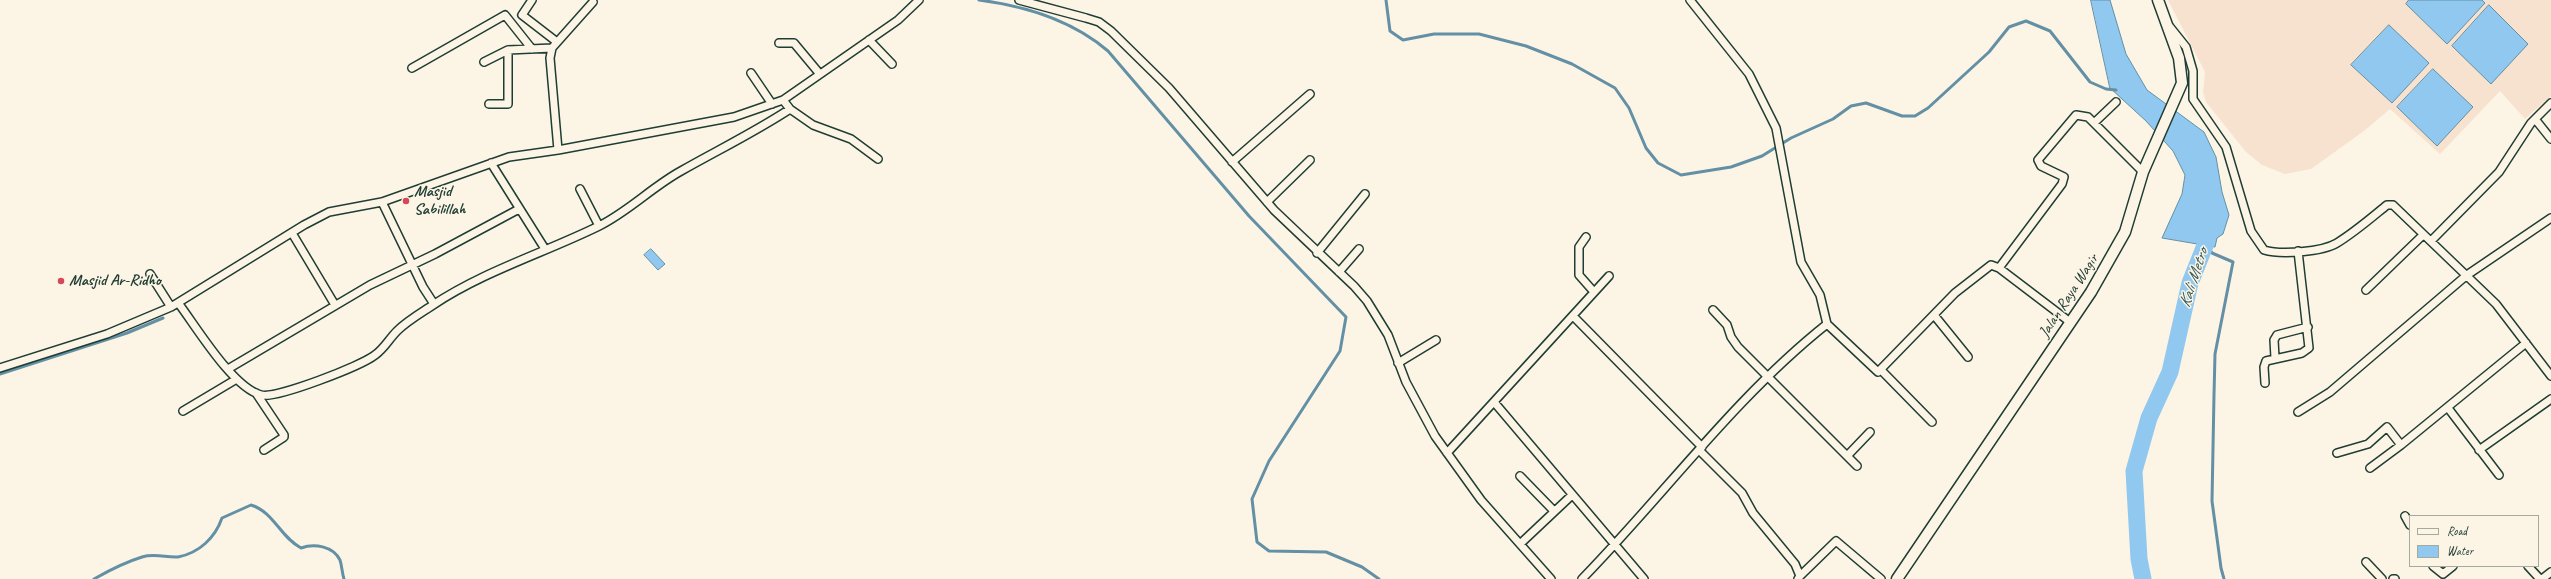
<!DOCTYPE html>
<html>
<head>
<meta charset="utf-8">
<style>
  body { margin:0 }
  #map { position:relative; width:2551px; height:579px; overflow:hidden; background:#fcf5e5; font-family:Caveat,sans-serif }
  canvas { display:block }
  .legend { position:absolute; left:2409px; top:515px; width:130px; height:52px; box-sizing:border-box; background:#fcf5e5; border:1px solid #a4ab9e; margin:0; padding:5px 7px; list-style:none; font-size:12px; color:#1f3d34 }
  .legend li { display:flex; align-items:center; gap:8px; height:20px }
  .legend b { width:20px; border:1px solid #a4ab9e }
</style>
</head>
<body>
<div id="map">
<canvas width="2551" height="579"></canvas>
<ul class="legend">
<li><b style="height:5px;background:#fcf5e5"></b>Road</li>
<li><b style="height:11px;background:#91c8f0"></b>Water</li>
</ul>
</div>
<script>
const c = document.querySelector('canvas').getContext('2d');
c.lineJoin = 'round';
function paint(path, color) { c.fillStyle = color; c.fill(path, 'evenodd'); }
function trace(path, color, width, dash) { c.strokeStyle = color; c.lineWidth = width; c.lineCap = dash ? 'butt' : 'round'; c.setLineDash(dash || []); c.stroke(path); }
function drawText(font, color, halo, rows, align = 'center') {
  c.font = font + ' Caveat,sans-serif'; c.lineWidth = 3; c.setLineDash([]); c.textBaseline = 'middle'; c.strokeStyle = halo; c.fillStyle = color; for (const [text, x, y, turn = 0] of rows) {
    c.save(); c.translate(x, y); c.rotate((+turn || 0) * Math.PI / 180); c.textAlign = isNaN(turn) ? turn : align; if (halo) c.strokeText(text, 0, 0); c.fillText(text, 0, 0); c.restore();
  }
}
paint(new Path2D(`
  M2168 0H2551V96L2525 119 2500 91 2440 154 2390 109 2364 131 2311 169 2285 174 2262 165 2246 152 2206 102 2203 92 2205 72Z`), '#f6e2ce');
const water = new Path2D(`
  M2091 0H2110L2126 54 2147 90 2204 132 2216 157 2222 192 2229 215 2223 234 2217 238 2215 247 2162 238 2182 194 2185 175 2173 151 2146 121 2110 88Z
  M2409 0H2482L2485 3 2447 44 2406 4Z
  M2489 5 2528 44 2491 84 2452 46Z
  M2389 25 2429 63 2392 103 2351 65Z
  M2433 69 2473 107 2437 146 2397 107Z
  M651 249 665 264 658 270 644 255Z`);
paint(water, '#91c8f0');
trace(water, '#6390a5', 1);
trace(new Path2D(`
  M979 0C1025 6 1072 20 1108 51L1249 216 1346 317 1340 351 1269 461 1252 499 1257 542 1269 551 1326 552 1362 567 1379 579
  M1386 0 1390 31 1403 40 1434 34H1479L1526 46 1572 64 1615 88 1629 108 1646 148 1658 163 1681 175 1731 167 1762 156 1791 138 1833 119 1851 106 1866 103 1902 116H1915L1928 108 1989 52 2009 27 2026 21 2050 31 2090 82 2106 89 2116 90
  M2206 243 2212 253 2233 262 2215 354 2214 395 2212 501 2221 568 2224 579
  M0 374 127 333 163 318
  M94 579C108 571 126 562 142 557 155 553 167 558 178 557 199 553 215 538 222 518L251 505C274 512 280 537 301 548 314 543 333 546 340 560 342 566 342 573 344 579`), '#6390a5', 3);
trace(new Path2D(`
  M2143 579 2139 559 2134 471 2149 418 2170 372 2190 283 2206 243V222`), '#91c8f0', 17);
const minor = new Path2D(`
  M532 0 522 15 557 42
  M1019 0 1086 18 1099 22 1111 31 1169 88 1274 210 1354 286 1367 301 1388 335 1406 382 1435 436 1481 500 1551 579
  M1690 0 1749 74 1776 128 1801 262 1820 295 1827 324
  M2170 27 2186 47 2193 71V99L2226 147 2251 231 2264 250C2281 255 2322 252 2337 243 2355 232 2371 218 2387 205H2393L2496 304 2551 376
  M869 40 892 64
  M779 43H794L819 73
  M484 62 508 50
  M412 68 505 15 532 49
  M751 73 772 104
  M783 100 790 109 813 125 851 139 878 159
  M489 104H508V50L552 48
  M2535 119 2551 139
  M2094 123 2116 102
  M558 150 550 58 552 48 593 2
  M1232 162 1310 94
  M491 163 545 249
  M580 189 599 226
  M382 202 423 287 434 304
  M1267 202 1310 160
  M292 233 335 305
  M1586 237 1579 247V275L1594 292
  M2431 241 2499 172 2531 123 2551 103
  M1317 253 1365 194
  M1999 268 2062 184 2064 177 2041 166 2038 160 2076 115 2088 117 2143 172
  M1339 272 1359 249
  M150 274 171 307
  M2366 290 2423 235
  M179 304C197 328 233 388 261 395 276 399 361 366 375 355 384 349 389 339 397 331 407 321 421 313 433 305 484 271 544 253 599 226 629 211 652 187 681 171 718 150 755 132 790 109
  M1713 310 1727 325 1731 337 1738 347 1857 466
  M1934 315 1968 357
  M1573 316 1702 447
  M2275 358 2274 340 2277 335 2308 327
  M1398 363 1436 340
  M0 368 107 334 171 307 304 225 329 212 382 202 509 157 558 150 734 117 783 100 898 20 919 0
  M228 369 370 285 435 254 519 209
  M1881 370 1932 422
  M2265 383 2264 367 2266 361 2302 353 2309 348 2298 251
  M256 393 284 435V437L264 450
  M1494 402 1644 579
  M2448 408 2499 475
  M183 411 235 380
  M2298 412 2330 392 2467 275 2551 218
  M1699 450 1742 493 1753 513 1795 564 1800 576 1798 579
  M2479 450 2551 399
  M1447 453 1609 276
  M2337 453 2368 444 2387 427 2401 445 2526 343
  M1847 456 1870 432
  M2370 468 2401 445
  M1520 476 1554 511
  M2405 516 2410 525
  M1520 544 1572 495
  M2366 562 2382 579
  M2433 566 2443 574 2453 566
  M2528 566 2540 579
  M1800 576 1836 541 1881 579
  M1582 579C1664 495 1735 397 1827 324L1878 372 1955 293 1991 265 1999 268 2070 322
  M2393 579H2395
  M2542 579 2551 572`);
const secondary = new Path2D(`
  M1897 579 2091 292 2125 232 2143 172 2182 83 2179 58 2158 0`);
trace(minor, '#1f3d34', 10);
trace(secondary, '#1f3d34', 13);
trace(minor, '#fcf5e5', 7);
trace(secondary, '#fcf5e5', 10);
for (const [x, y, r, color] of [
  [406,201,4,"#d1495b"],
  [61,281,4,"#d1495b"]
]) { const dot = new Path2D(); dot.arc(x, y, r, 0, 2 * Math.PI); c.fillStyle = color; c.fill(dot); trace(dot, '#fcf5e5', 1.5); }
drawText('bold 16px', '#1f3d34', '#fcf5e5', [
  ["Masjid",414,192],
  ["Sabilillah",414,210],
  ["Masjid Ar-Ridho",69,281]
], 'left');
drawText('16px', '#1f3d34', '#fcf5e5', [
  ["Jalan Raya Wagir",2069,296,-57]
]);
drawText('italic 17px', '#36595a', '#fcf5e5', [
  ["Kali Metro",2194,278,-72]
]);
</script>
</body>
</html>
